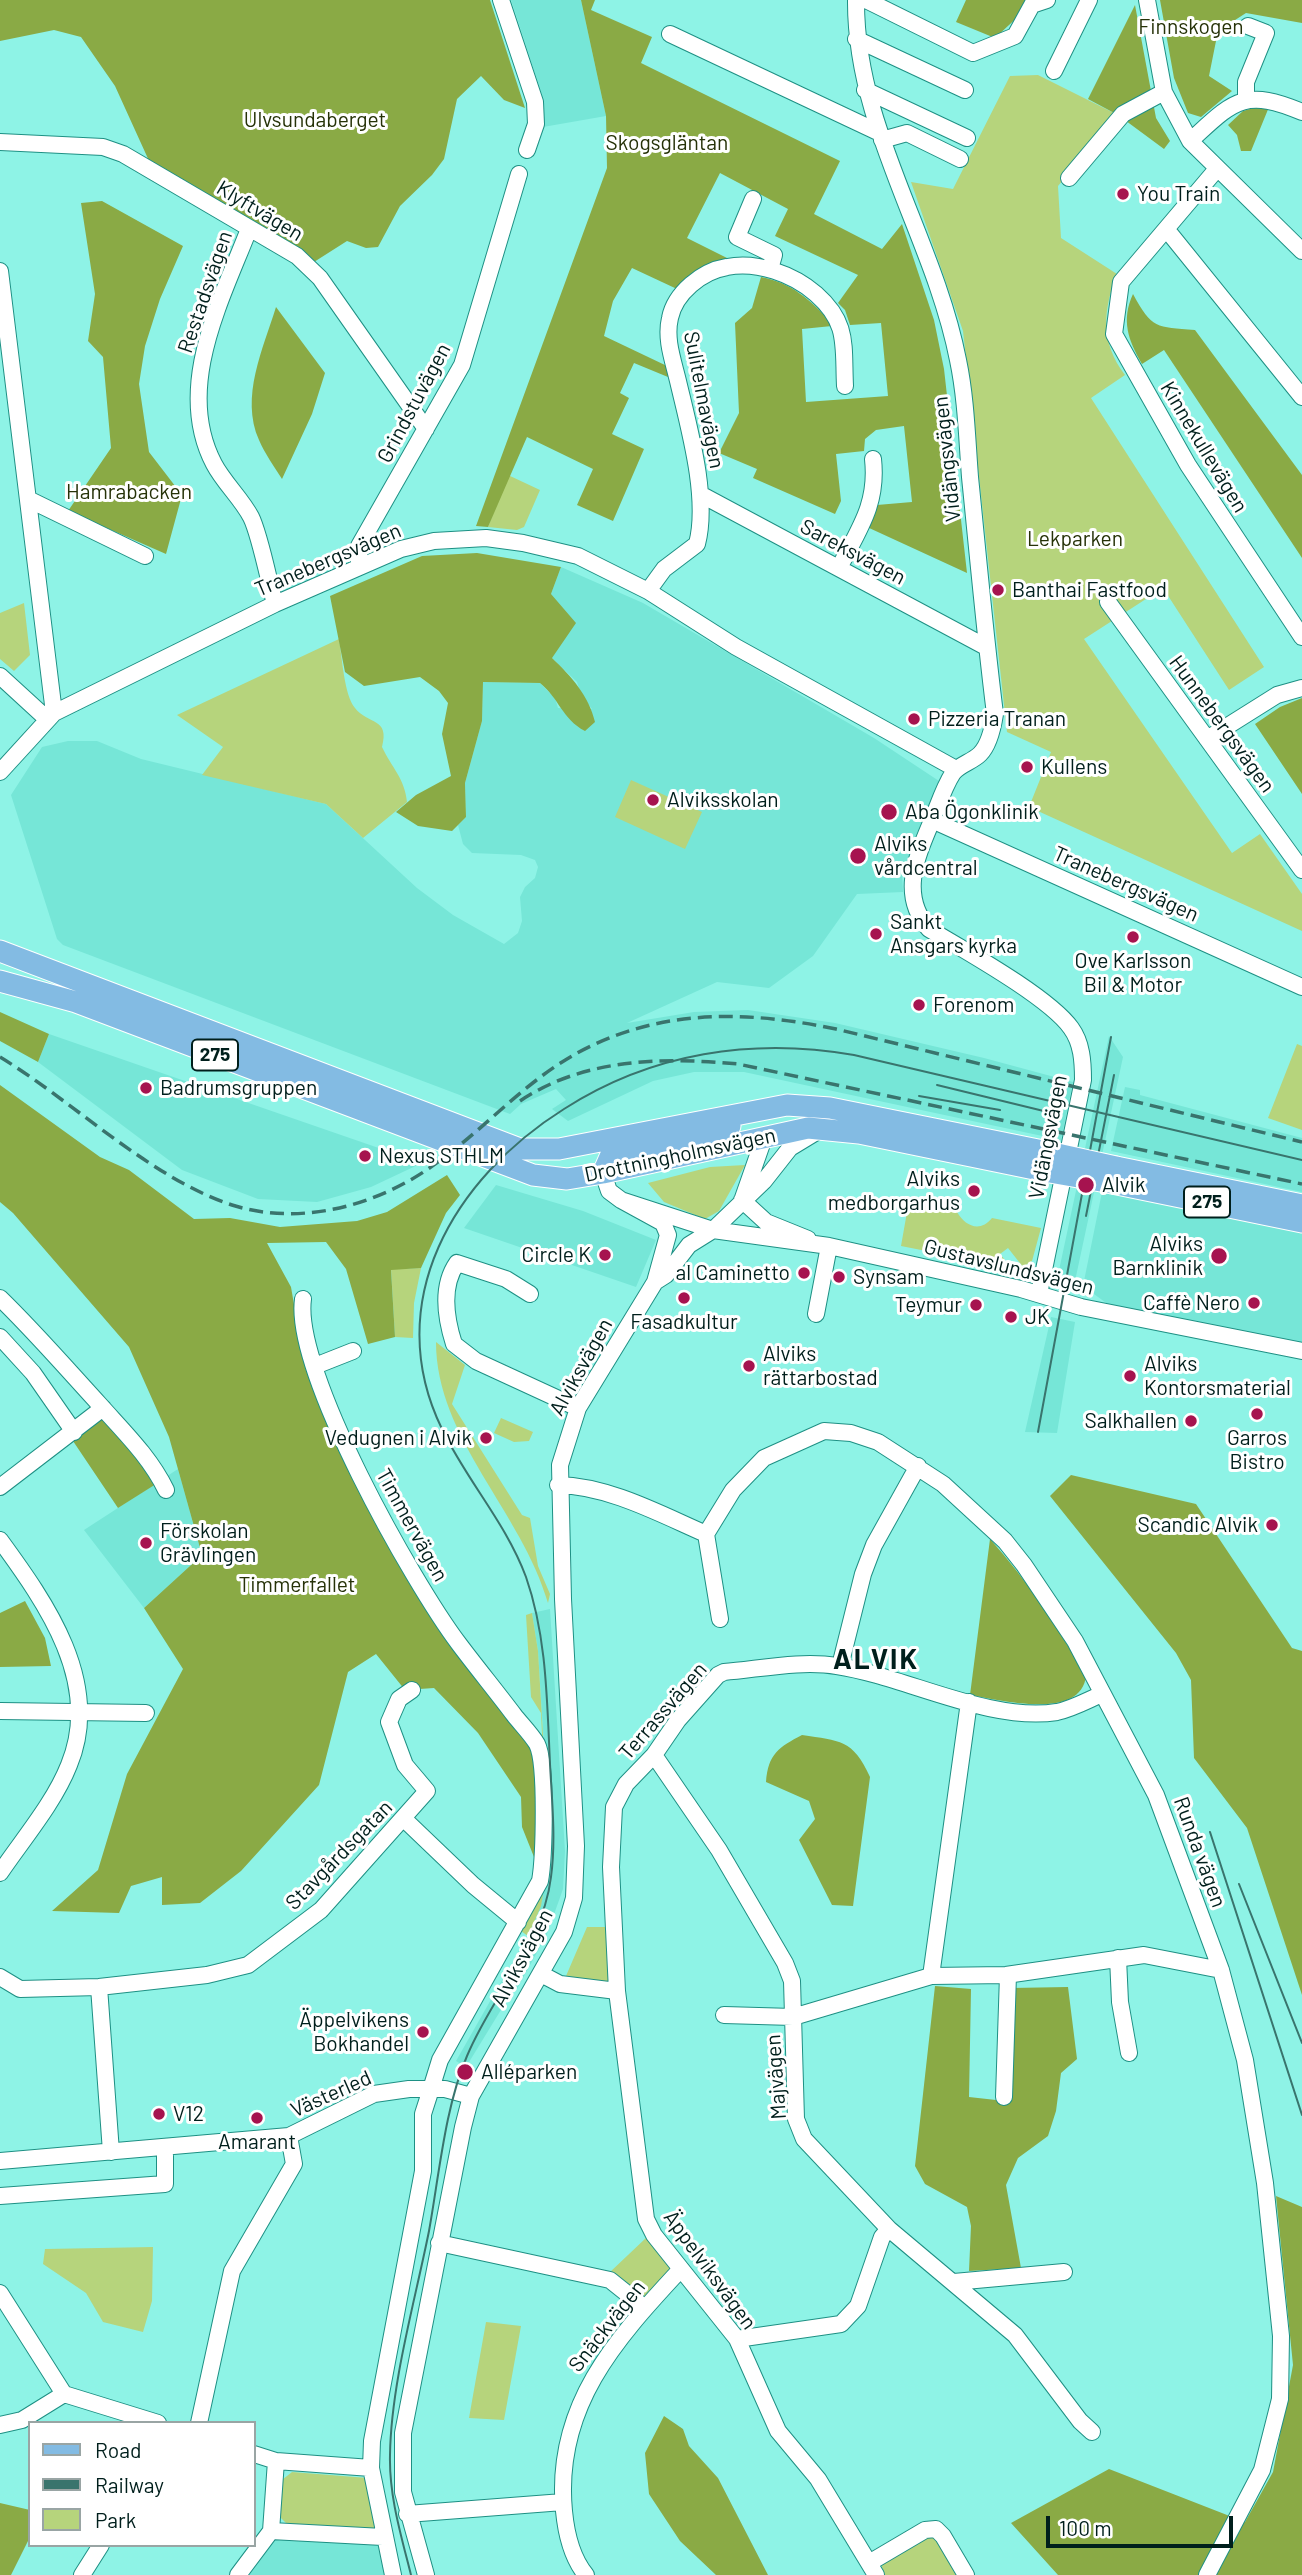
<!DOCTYPE html>
<html>
<head>
<meta charset="utf-8">
<style>
  body { margin:0 }
  #map { position:relative; width:1302px; height:2575px; overflow:hidden; background:#8ef3e6; font-family:Barlow,sans-serif }
  canvas { display:block }
  .legend { position:absolute; left:28px; top:2421px; width:228px; height:126px; box-sizing:border-box; background:#fff; border:2px solid #99a5a4; margin:0; padding:9px 12px; list-style:none; font-size:21px; color:#001f1c }
  .legend li { display:flex; align-items:center; gap:14px; height:35px }
  .legend b { width:35px; border:2px solid #99a5a4 }
  .scale { position:absolute; left:1046px; top:2516px; width:187px; height:32px; box-sizing:border-box; border:4px solid #001f1c; border-top:0; padding-left:9px; font-size:21px; line-height:24px; white-space:nowrap; color:#001f1c; -webkit-text-stroke:5px #fff; paint-order:stroke }
</style>
</head>
<body>
<div id="map">
<canvas width="1302" height="2575"></canvas>
<ul class="legend">
<li><b style="height:9px;background:#83bbe3"></b>Road</li>
<li><b style="height:9px;background:#39746d"></b>Railway</li>
<li><b style="height:19px;background:#b6d47c"></b>Park</li>
</ul>
<div class="scale">100 m</div>
</div>
<script>
const c = document.querySelector('canvas').getContext('2d');
c.lineJoin = 'round';
function paint(path, color) { c.fillStyle = color; c.fill(path, 'evenodd'); }
function trace(path, color, width, dash) { c.strokeStyle = color; c.lineWidth = width; c.lineCap = dash ? 'butt' : 'round'; c.setLineDash(dash || []); c.stroke(path); }
function drawText(font, color, halo, rows, align = 'center') {
  c.font = font + ' Barlow,sans-serif'; c.lineWidth = 6; c.setLineDash([]); c.textBaseline = 'middle'; c.strokeStyle = halo; c.fillStyle = color; for (const [text, x, y, turn = 0] of rows) {
    c.save(); c.translate(x, y); c.rotate((+turn || 0) * Math.PI / 180); c.textAlign = isNaN(turn) ? turn : align; if (halo) c.strokeText(text, 0, 0); c.fillText(text, 0, 0); c.restore();
  }
}
paint(new Path2D(`
  M511 0H581L606 116 543 127 542 95Z
  M561 567 643 603 874 738 939 781 902 873 903 892 857 894 813 956 769 988 717 982 627 1023 694 1012 748 1010 835 1023 984 1058 1073 1082 1061 1140 744 1072H694L653 1081 568 1121 552 1109 566 1100 556 1089 521 1104 510 1114 63 945 57 939 11 795 42 747 68 741H97L141 759 326 804 417 888 453 915 504 944 518 933 522 921 520 897 525 887 535 878 538 867 535 860 521 855 472 853 463 844 458 825 466 817 465 783 482 721 483 682 540 683 555 698 558 708 592 709 581 695 577 682 552 658 551 594Z
  M49 1034 422 1163 371 1187 317 1202 258 1199 182 1170 38 1062Z
  M1109 1036 1123 1057 1075 1281 1058 1275Z
  M1125 1087 1140 1090V1095L1302 1138V1192L1111 1151Z
  M496 1185 583 1211 656 1240 636 1287 464 1228Z
  M1102 1192 1302 1232V1344L1109 1305 1083 1286Z
  M1051 1317 1075 1322 1057 1433 1025 1432Z
  M178 1469 202 1555 144 1608 84 1530Z
  M550 1609 565 1851 563 1889 547 1934 517 1989 515 1987 466 2067 456 2061 534 1924 548 1810 538 1651 532 1613Z
  M276 2539 381 2544 388 2575H249Z`), '#76e6d7');
paint(new Path2D(`
  M1038 75 1118 115 1058 186 1061 238 1117 274C1103 310 1100 342 1125 375L1091 398 1264 667 1229 690 1163 588 1084 639 1232 853 1260 834 1302 894V931L1029 807 1051 752 1007 732 963 331 911 182 953 189 1010 76Z
  M508 475 540 490 524 527 517 530 488 527Z
  M24 603 30 655 14 671 0 659V613Z
  M339 639C342 656 344 695 355 708 368 725 390 717 382 747 392 768 405 779 407 802L363 838 326 804 202 775 223 747 177 715Z
  M631 780 702 812 685 849 615 817Z
  M1297 1044 1302 1046V1130L1268 1118Z
  M745 1165 719 1211 705 1219 664 1202 648 1183 710 1167Z
  M899 1201 957 1212C965 1226 980 1233 992 1218L1041 1228 1032 1261 1023 1267 1008 1248 1000 1254 1005 1260 997 1265 901 1246 907 1212 898 1210Z
  M421 1268 414 1303 413 1338 395 1337 391 1269Z
  M436 1342 465 1365 452 1404 522 1515 530 1518 538 1566 550 1594 548 1603C522 1512 436 1438 436 1342Z
  M501 1418 533 1432 529 1441 514 1442 494 1433Z
  M532 1613 538 1651 550 1852 541 1906 528 1936 521 1931C555 1862 544 1787 541 1713L531 1697 526 1615Z
  M587 1927H608L610 1983 566 1976Z
  M647 2237 668 2262 671 2274 651 2295 641 2297 609 2273Z
  M153 2247 152 2301 143 2332 103 2322 86 2293 43 2264 45 2249Z
  M486 2322 521 2326 504 2420 469 2418Z
  M292 2472 368 2478 378 2532 290 2527 280 2517 282 2480Z
  M920 2535H937L960 2575H884L881 2563Z`), '#b6d47c');
paint(new Path2D(`
  M0 0H490L525 108 504 100 481 76 457 99 444 159 432 175 400 206 378 247 366 248 347 241 314 262 150 163 115 86 81 37 54 30 0 41Z
  M581 0H595L591 10 652 37 641 63 840 161 814 214 882 249 902 224 934 320 944 369 967 573 867 527 877 505 912 502 904 426 876 430 865 439 864 451 836 454 841 501 835 514 753 478 757 469 719 453 739 413 735 323 752 308 761 277C792 283 809 299 831 322L832 326 802 329 806 402 888 396 881 323 850 325 845 310 838 303 858 275 775 236 788 209 720 173 687 238 729 259 677 289 632 268 613 301 604 336 667 366 668 377 634 363 620 393 629 398 612 434 644 449 613 521 577 505 593 469 527 437 488 527 476 526 607 168 606 116Z
  M966 0H1036L995 38 956 22Z
  M1160 0H1302V23L1246 13 1218 31 1209 76 1232 91 1201 117 1188 113 1174 78Z
  M1135 5 1156 118 1170 141 1164 149 1118 115 1088 99Z
  M1257 107H1269L1251 151H1241L1237 135 1228 125 1243 111Z
  M102 201 183 246 160 299 145 346 139 384 149 452 182 495 166 554 68 511 111 448 103 357 88 341 95 294 81 203Z
  M1133 294C1152 329 1156 327 1195 330L1302 475V558L1164 350 1142 364C1128 340 1121 320 1133 294Z
  M276 307 325 373 312 414 282 479C274 466 265 454 259 440 240 397 263 349 276 307Z
  M477 553 561 567 551 594 576 623 552 658C571 676 589 696 595 722L585 731C562 719 559 698 540 683L483 682 482 721 465 783 466 817 452 831 418 826 396 812 416 795 451 776 442 734 448 703 439 691 420 677 364 686 345 672 330 596 422 556Z
  M1302 698V794L1255 724 1280 707Z
  M0 1012 49 1034 38 1062 0 1041Z
  M0 1085 100 1157 129 1170 194 1219 230 1218 280 1227 357 1221 387 1212 447 1175 460 1195 446 1213 421 1268 391 1270 395 1337 368 1344 346 1269 326 1242 267 1243 291 1287 296 1316 396 1555 438 1629 534 1753 538 1867 522 1827 521 1797 478 1733 434 1688 405 1690 376 1654 348 1672 319 1785 241 1871 200 1903 162 1905V1877L131 1886 119 1913 52 1911 98 1870 127 1774 183 1669 144 1608 202 1555 169 1437 129 1347 13 1213 0 1202Z
  M102 1416 153 1475 156 1484 118 1508 73 1441Z
  M1071 1475 1196 1504 1292 1648 1302 1651V1995L1247 1828 1194 1758 1191 1680 1176 1653 1050 1496Z
  M990 1539C1028 1581 1057 1627 1086 1676 1081 1721 999 1700 970 1695Z
  M25 1601 45 1638 51 1666 0 1667V1613Z
  M802 1735C840 1741 853 1739 870 1777L853 1906 832 1905 799 1840 815 1819 809 1801 766 1782C768 1754 779 1747 802 1735Z
  M935 1986 971 1989 969 2097 1005 2101 1011 1988 1068 1987 1077 2059 1061 2073 1056 2111 1048 2136 1018 2158 1006 2185 1021 2268 969 2271 971 2226 967 2207 925 2184 915 2166Z
  M1276 2196 1302 2207V2575H1058L1011 2523 1109 2469 1245 2522 1273 2472 1293 2365Z
  M664 2416 683 2429 689 2446 718 2478 768 2575H716L680 2541 649 2494 645 2453Z
  M0 2503 30 2510V2537L11 2575H0Z`), '#8aaa45');
const minor = new Path2D(`
  M501 0 535 102 536 124 527 150
  M856 0C855 128 934 237 958 360 966 398 967 438 970 477 978 556 985 635 995 714 993 727 989 745 980 754 972 762 960 764 953 773 944 787 939 803 933 818 918 854 898 894 929 929 964 950 1049 997 1071 1028 1082 1043 1083 1062 1083 1080L1039 1294
  M866 0 973 53 1015 36 1032 5 1047 0
  M1147 0 1164 92 1190 141 1302 251
  M670 34 878 132
  M856 39 965 90
  M1054 71 1089 0
  M865 90 967 138
  M1246 99V82L1266 33 1248 26
  M882 140 907 133 960 159
  M1190 141C1233 102 1243 87 1302 112
  M0 142 103 147 123 154 297 256 320 278 426 429
  M1216 170 1121 282 1114 334 1188 465 1302 637
  M1069 178 1123 114 1164 92
  M753 199 737 237 774 255 770 269
  M249 229C221 301 174 388 214 464 224 483 241 498 251 517 260 535 269 582 275 604
  M1167 230 1302 397
  M0 271 54 713
  M700 494 986 647
  M28 499 145 556
  M359 566V546L462 365 519 174
  M839 568C859 529 878 504 873 459
  M648 591 664 569 697 544C709 498 689 428 678 381 673 360 665 339 670 318 675 293 702 271 727 267 757 261 793 274 816 294 849 323 843 345 845 386
  M1108 602 1302 870
  M0 676 47 719
  M1207 739 1277 695 1302 688
  M0 772 54 713 275 604 401 549 434 541 486 538 523 543 578 556 648 591 736 647 956 769
  M932 820 1302 987
  M603 1173 609 1191 621 1200 713 1230 829 1246 1021 1289 1081 1307 1302 1351
  M743 1198 764 1138
  M742 1200 766 1222 808 1239
  M655 1282 666 1275 689 1245 713 1230 764 1181 790 1148 818 1131
  M530 1294 506 1279 457 1263C441 1286 446 1319 454 1344L476 1361 578 1408
  M0 1298C35 1332 67 1369 100 1405 124 1432 150 1457 166 1490
  M303 1299C293 1371 413 1583 459 1644 477 1668 496 1691 514 1715 521 1724 531 1734 537 1744 547 1764 544 1858 540 1881L440 2060 431 2089 423 2114V2171L372 2441 371 2468 393 2575
  M816 1314 829 1246
  M0 1337 33 1373 74 1432
  M315 1366 353 1351
  M558 1485C609 1486 660 1514 706 1534
  M0 1487 103 1408
  M706 1534 733 1490 764 1458 824 1431 851 1433 878 1442 943 1484 1005 1541 1024 1565 1075 1641 1156 1795 1221 1970 1245 2060 1265 2183 1281 2336 1280 2399 1262 2470 1207 2575
  M706 1534 720 1619
  M0 1540C46 1603 103 1683 69 1765 54 1803 23 1839 0 1873
  M840 1666 863 1574 874 1545 918 1466
  M0 1711 146 1713
  M654 1755 719 1850 785 1963 792 1981 796 2119 804 2139 889 2229 882 2237 858 2306 841 2324 737 2339
  M404 1819 473 1885 518 1922
  M1118 1958 1120 2002 1129 2053
  M541 1974 560 1984 617 1991 646 2219 654 2235 737 2339 778 2431 818 2479 876 2575
  M931 1976 969 1702
  M0 1977 20 1989 99 1987 207 1975 248 1965 321 1910 427 1791 405 1765 389 1722 399 1699 412 1690
  M99 1987 111 2152
  M617 1991 611 1867 614 1807 626 1784 654 1755 678 1720 718 1675 724 1672C760 1669 801 1660 837 1666 904 1676 990 1723 1057 1712 1072 1709 1088 1700 1102 1694
  M724 2015 793 2017 931 1976 1006 1975 1144 1955 1221 1970
  M1004 2097 1008 1975
  M0 2161 289 2136 374 2094 409 2089H445L471 2096
  M0 2196 165 2184V2147
  M889 2229 1015 2335 1080 2421 1092 2432
  M439 2243 610 2280 645 2308
  M954 2282 1064 2272
  M0 2293 64 2394 158 2423
  M199 2423 232 2271 294 2164 289 2136
  M0 2425 22 2420 64 2394
  M254 2454 276 2461 371 2468
  M407 2514 563 2502
  M271 2531 383 2537
  M869 2563 925 2530 936 2529 943 2536 966 2575
  M82 2575 101 2545
  M238 2575 271 2531 276 2461
  M426 2575 403 2492V2433L463 2127 471 2096 564 1932 574 1898 576 1846 563 1599 560 1465 578 1408 655 1282 668 1235 663 1223 621 1200
  M586 2575C572 2558 566 2532 564 2511 554 2407 615 2340 680 2270`);
const major = new Path2D(`
  M0 951 520 1149H559L787 1105 830 1108 1048 1152
  M0 981 76 1002 533 1175 567 1179 603 1173 808 1128 859 1133 1044 1171
  M1116 1167 1302 1205
  M603 1173 610 1157 619 1152 730 1126
  M1112 1183 1302 1222`);
trace(minor, '#1e9084', 18);
trace(major, '#fff', 23);
trace(minor, '#fff', 16);
trace(major, '#83bbe3', 21);
trace(new Path2D(`
  M937 1085 1056 1114
  M919 1096 1000 1110
  M1086 1216 1114 1075
  M1038 1432 1111 1037
  M1210 1832 1302 2115
  M1239 1884 1302 2043
  M411 2575C401 2535 389 2496 390 2455 391 2384 415 2301 429 2231 439 2176 445 2107 467 2056 492 1995 543 1944 551 1877 556 1840 552 1802 550 1764 547 1702 547 1637 526 1577 506 1523 467 1481 442 1429 380 1302 454 1178 564 1109 651 1053 753 1037 854 1055L1302 1160`), '#39746d', 2);
trace(new Path2D(`
  M0 1057C74 1102 150 1178 232 1205 298 1226 372 1207 428 1169 486 1130 528 1075 593 1045 672 1008 753 1012 836 1029L1302 1142
  M520 1101C584 1058 663 1057 738 1064L1302 1184`), '#39746d', 3.5, [14, 7]);
const majorBridge = new Path2D(`
  M1048 1152 1116 1167
  M1044 1171 1112 1183`);
trace(majorBridge, '#fff', 23, []);
trace(majorBridge, '#83bbe3', 21);
for (const [x, y, r, color] of [
  [1123,194,7,"#a6134f"],
  [998,590,7,"#a6134f"],
  [914,719,7,"#a6134f"],
  [1027,767,7,"#a6134f"],
  [653,800,7,"#a6134f"],
  [889,812,9,"#a6134f"],
  [858,856,9,"#a6134f"],
  [876,934,7,"#a6134f"],
  [1133,937,7,"#a6134f"],
  [919,1005,7,"#a6134f"],
  [146,1088,7,"#a6134f"],
  [365,1156,7,"#a6134f"],
  [1086,1185,9,"#a6134f"],
  [974,1191,7,"#a6134f"],
  [605,1255,7,"#a6134f"],
  [1219,1256,9,"#a6134f"],
  [804,1273,7,"#a6134f"],
  [839,1277,7,"#a6134f"],
  [684,1298,7,"#a6134f"],
  [1254,1303,7,"#a6134f"],
  [976,1305,7,"#a6134f"],
  [1011,1317,7,"#a6134f"],
  [749,1366,7,"#a6134f"],
  [1130,1376,7,"#a6134f"],
  [1257,1414,7,"#a6134f"],
  [1191,1421,7,"#a6134f"],
  [486,1438,7,"#a6134f"],
  [1272,1525,7,"#a6134f"],
  [146,1543,7,"#a6134f"],
  [423,2032,7,"#a6134f"],
  [465,2072,9,"#a6134f"],
  [159,2114,7,"#a6134f"],
  [257,2118,7,"#a6134f"]
]) { const dot = new Path2D(); dot.arc(x, y, r, 0, 2 * Math.PI); c.fillStyle = color; c.fill(dot); trace(dot, '#fff', 2.5); }
for (const [x, y, w] of [
  [215,1055,46],
  [1207,1202,46]
]) { const box = new Path2D(); box.roundRect(x - w / 2, y - 15.5, w, 31, 5); c.fillStyle = '#fff'; c.fill(box); trace(box, '#001f1c', 2); }
drawText('bold 19px', '#001f1c', null, [
  ["275",215,1055],
  ["275",1207,1202]
]);
drawText('21px', '#263208', '#fff', [
  ["Finnskogen",1191,27],
  ["Ulvsundaberget",315,120],
  ["Skogsgläntan",667,143],
  ["Hamrabacken",129,492],
  ["Lekparken",1075,539],
  ["Timmerfallet",297,1585]
]);
drawText('21px', '#001f1c', '#fff', [
  ["You Train",1137,194],
  ["Banthai Fastfood",1012,590],
  ["Pizzeria Tranan",928,719],
  ["Kullens",1041,767],
  ["Alviksskolan",667,800],
  ["Aba Ögonklinik",905,812],
  ["Alviks",874,844],
  ["vårdcentral",874,868],
  ["Sankt",890,922],
  ["Ansgars kyrka",890,946],
  ["Ove Karlsson",1133,961,"center"],
  ["Bil & Motor",1133,985,"center"],
  ["Forenom",933,1005],
  ["Badrumsgruppen",160,1088],
  ["Nexus STHLM",379,1156],
  ["Alviks",960,1179,"right"],
  ["medborgarhus",960,1203,"right"],
  ["Alvik",1102,1185],
  ["Alviks",1203,1244,"right"],
  ["Barnklinik",1203,1268,"right"],
  ["Circle K",591,1255,"right"],
  ["al Caminetto",790,1273,"right"],
  ["Synsam",853,1277],
  ["Caffè Nero",1240,1303,"right"],
  ["Teymur",962,1305,"right"],
  ["JK",1025,1317],
  ["Fasadkultur",684,1322,"center"],
  ["Alviks",763,1354],
  ["rättarbostad",763,1378],
  ["Alviks",1144,1364],
  ["Kontorsmaterial",1144,1388],
  ["Salkhallen",1177,1421,"right"],
  ["Vedugnen i Alvik",472,1438,"right"],
  ["Garros",1257,1438,"center"],
  ["Bistro",1257,1462,"center"],
  ["Scandic Alvik",1258,1525,"right"],
  ["Förskolan",160,1531],
  ["Grävlingen",160,1555],
  ["Äppelvikens",409,2020,"right"],
  ["Bokhandel",409,2044,"right"],
  ["Alléparken",481,2072],
  ["V12",173,2114],
  ["Amarant",257,2142,"center"]
], 'left');
drawText('21px', '#001f1c', '#fff', [
  ["Klyftvägen",260,211,31],
  ["Restadsvägen",205,292,-71],
  ["Sulitelmavägen",704,400,79],
  ["Grindstuvägen",414,403,-62],
  ["Kinnekullevägen",1204,447,59],
  ["Vidängsvägen",947,459,-96],
  ["Sareksvägen",853,552,28],
  ["Tranebergsvägen",328,560,-23],
  ["Hunnebergsvägen",1222,724,54],
  ["Tranebergsvägen",1126,884,24],
  ["Vidängsvägen",1048,1137,-79],
  ["Drottningholmsvägen",680,1155,-12],
  ["Gustavslundsvägen",1009,1267,14],
  ["Alviksvägen",581,1367,-61],
  ["Timmervägen",412,1525,61],
  ["Terrassvägen",663,1711,-49],
  ["Runda vägen",1200,1852,70],
  ["Stavgårdsgatan",339,1855,-46],
  ["Alviksvägen",522,1958,-62],
  ["Majvägen",776,2077,-94],
  ["Västerled",331,2094,-24],
  ["Äppelviksvägen",710,2270,54],
  ["Snäckvägen",607,2326,-52]
]);
c.letterSpacing = '2px';
drawText('bold 28px', '#001f1c', '#fff', [
  ["ALVIK",876,1660]
]);
c.letterSpacing = '0px';
</script>
</body>
</html>
